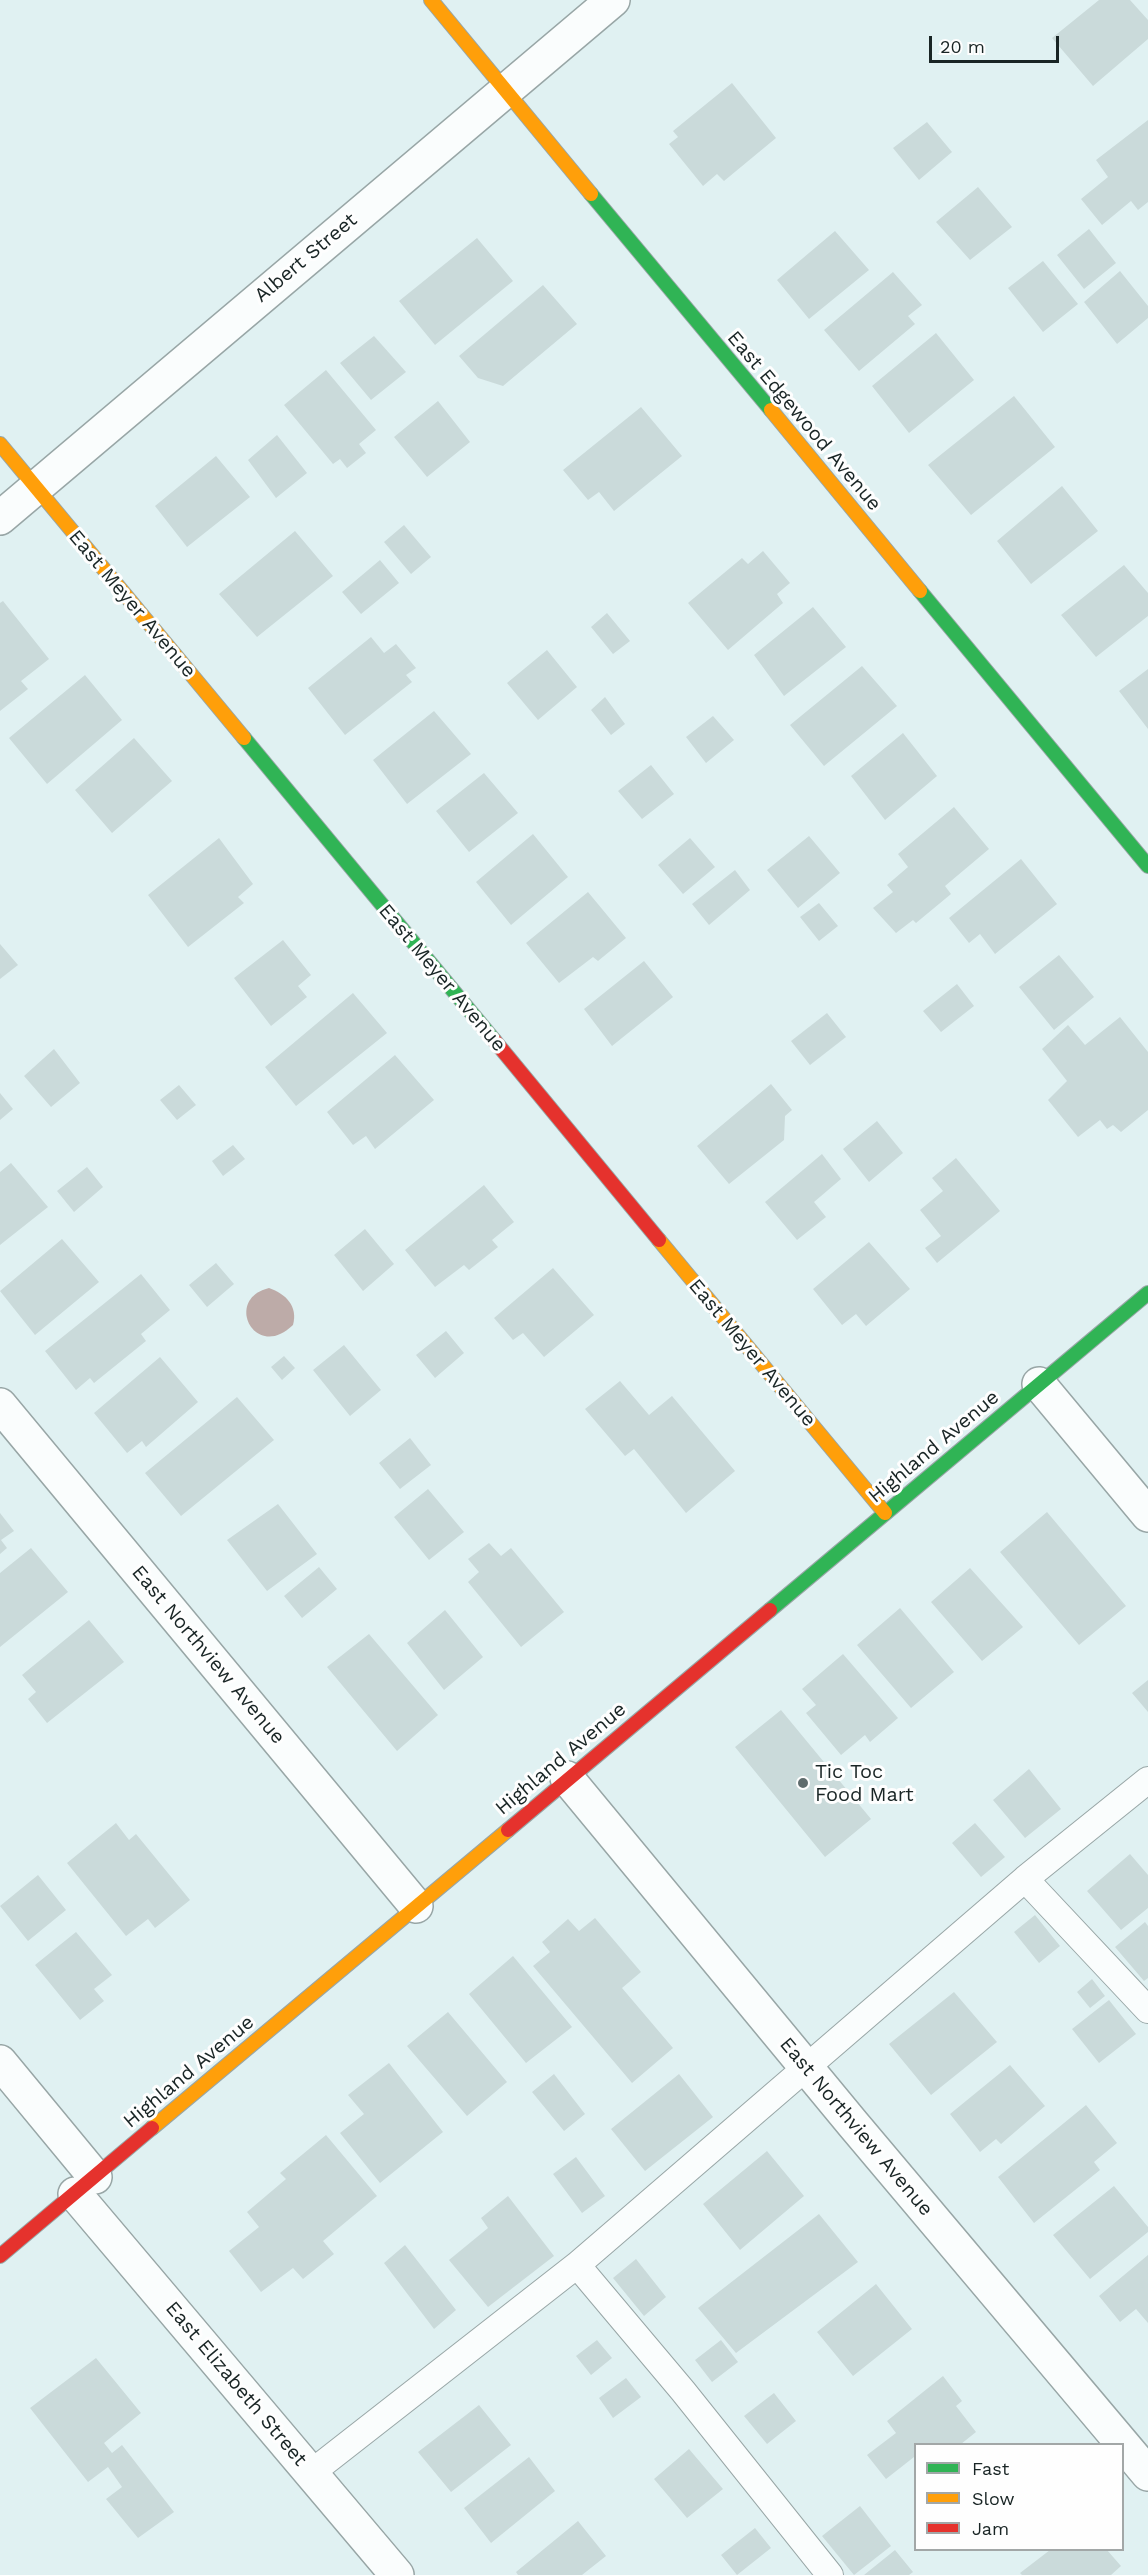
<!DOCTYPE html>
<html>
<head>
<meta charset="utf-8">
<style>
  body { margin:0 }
  #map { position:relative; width:1148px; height:2575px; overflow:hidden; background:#e0f1f2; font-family:"Work Sans",sans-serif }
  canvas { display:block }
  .legend { position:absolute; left:914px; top:2443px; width:210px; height:108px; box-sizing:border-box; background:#fefefe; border:2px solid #a2a7a7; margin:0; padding:8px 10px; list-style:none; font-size:18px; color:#192525 }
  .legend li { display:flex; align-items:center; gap:12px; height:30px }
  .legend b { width:30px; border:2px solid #a2a7a7 }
  .scale { position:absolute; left:929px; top:36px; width:130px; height:27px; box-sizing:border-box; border:3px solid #192525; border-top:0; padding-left:8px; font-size:18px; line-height:21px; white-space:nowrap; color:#192525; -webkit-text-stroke:4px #fefefe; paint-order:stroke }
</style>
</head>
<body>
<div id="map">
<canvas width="1148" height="2575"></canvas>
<ul class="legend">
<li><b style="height:8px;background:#30b455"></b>Fast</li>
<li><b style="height:8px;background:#ff9f0a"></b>Slow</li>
<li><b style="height:8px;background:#e5322d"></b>Jam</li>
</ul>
<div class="scale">20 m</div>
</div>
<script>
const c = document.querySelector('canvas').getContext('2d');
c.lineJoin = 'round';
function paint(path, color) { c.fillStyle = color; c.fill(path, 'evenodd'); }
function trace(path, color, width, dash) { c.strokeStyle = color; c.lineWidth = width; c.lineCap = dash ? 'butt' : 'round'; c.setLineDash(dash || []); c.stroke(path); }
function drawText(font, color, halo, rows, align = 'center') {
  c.font = font + ' "Work Sans",sans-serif'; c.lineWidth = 6; c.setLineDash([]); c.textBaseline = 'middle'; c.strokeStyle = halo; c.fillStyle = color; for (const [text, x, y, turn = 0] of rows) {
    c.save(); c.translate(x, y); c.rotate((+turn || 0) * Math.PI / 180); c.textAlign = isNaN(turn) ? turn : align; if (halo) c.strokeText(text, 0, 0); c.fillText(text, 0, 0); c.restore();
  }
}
paint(new Path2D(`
  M269 1288C286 1294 298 1306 293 1325 255 1362 223 1299 269 1288Z`), '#bdaba8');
paint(new Path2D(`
  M1099 0H1130L1148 20V39L1093 86 1052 38Z
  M732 83 776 138 724 181 717 174 703 186 669 144 678 137 673 131Z
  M1148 120V202L1138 210 1131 201 1102 225 1081 199 1108 177 1096 160Z
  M927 122 952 152 919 180 893 148Z
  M978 187 1012 227 970 260 936 222Z
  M1089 229 1116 263 1084 289 1057 255Z
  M835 231 869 270 809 319 777 280Z
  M477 238 513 281 435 345 399 301Z
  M1043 261 1078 304 1043 332 1008 288Z
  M1120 271 1148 306V318L1117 344 1084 302Z
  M893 272 922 305 908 316 915 324 859 371 824 330Z
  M543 285 577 324 503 386 478 378 459 356Z
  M936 333 974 380 909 433 872 386Z
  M374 336 406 372 371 400 340 363Z
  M326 370 376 430 359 444 366 453 347 468 340 459 333 464 284 405Z
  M1014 396 1055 447 971 515 928 465Z
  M438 401 470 442 427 477 394 437Z
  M641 407 682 456 614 511 599 492 588 500 563 470Z
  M277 435 307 473 276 498 248 460Z
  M216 456 250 497 187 547 155 506Z
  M1062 486 1098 531 1031 584 997 541Z
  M404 525 431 557 411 574 384 542Z
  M295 531 333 576 257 637 219 594Z
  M763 551 790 583 777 594 783 603 728 650 688 603 742 558 748 564Z
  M380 560 399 583 361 614 342 592Z
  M1124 565 1148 593V616L1096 657 1061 615Z
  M3 601 49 659 21 681 28 689 0 711V603Z
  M813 607 846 647 784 696 754 655Z
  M607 613 630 641 613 654 591 627Z
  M371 637 384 653 396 644 416 668 406 675 412 682 345 735 308 688Z
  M547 650 577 687 538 720 507 683Z
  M862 666 897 706 824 766 790 725Z
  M1148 669V729L1119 691Z
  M85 675 122 720 47 784 9 738Z
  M605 697 625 724 611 735 591 710Z
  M434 711 471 754 407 804 373 760Z
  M713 716 734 740 706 763 686 737Z
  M903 733 937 776 885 820 851 776Z
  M134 738 172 781 112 833 75 790Z
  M651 765 674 794 642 819 618 791Z
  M484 773 518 813 469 852 436 811Z
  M954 807 989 849 945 886 951 894 916 923 913 920 896 933 873 908 893 892 887 885 908 867 898 854Z
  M533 834 568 877 511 925 476 882Z
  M809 836 840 873 798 908 767 870Z
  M219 838 253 884 238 897 244 903 188 947 148 895Z
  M690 838 715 867 683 894 658 865Z
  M1021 859 1057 904 995 954 980 934 969 943 949 918Z
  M735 870 750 890 709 925 692 904Z
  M588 892 626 938 598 961 593 957 559 983 526 943Z
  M819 903 838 926 819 941 800 917Z
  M283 940 311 975 298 986 307 997 271 1026 234 978Z
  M0 944 18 965 0 979Z
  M1059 955 1094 997 1054 1030 1019 987Z
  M644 961 673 997 612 1046 584 1009Z
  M957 984 974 1006 941 1032 923 1011Z
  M353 993 387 1033 296 1106 265 1067Z
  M827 1013 846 1037 810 1065 791 1041Z
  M1120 1017 1148 1052V1110L1121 1132 1113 1125 1107 1129 1100 1120 1078 1137 1048 1100 1067 1081 1042 1049 1068 1025 1085 1045Z
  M54 1049 80 1083 51 1107 24 1076Z
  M395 1055 434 1100 375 1149 366 1136 353 1145 327 1112Z
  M771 1084 792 1110 785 1116 784 1140 729 1184 697 1146Z
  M179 1085 196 1105 177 1120 160 1100Z
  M0 1093 13 1109 0 1120Z
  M877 1121 903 1153 869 1182 843 1149Z
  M233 1145 245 1159 223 1176 212 1161Z
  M822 1154 841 1179 814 1202 826 1217 797 1240 765 1202Z
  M956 1158 1000 1211 937 1263 925 1248 941 1236 920 1210 943 1191 932 1178Z
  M11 1163 48 1207 0 1245V1172Z
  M87 1167 103 1187 74 1212 57 1191Z
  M484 1185 514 1222 492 1240 498 1247 469 1270 464 1265 435 1287 405 1250Z
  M365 1229 394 1264 363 1291 334 1255Z
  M62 1239 99 1282 35 1335 0 1291Z
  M869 1242 910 1289 866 1326 856 1314 842 1325 813 1289Z
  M216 1263 234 1284 207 1307 189 1285Z
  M553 1268 594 1315 544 1357 523 1333 513 1340 494 1318Z
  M141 1274 170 1310 141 1334 146 1341 94 1383 90 1378 76 1390 45 1351Z
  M446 1331 464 1353 435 1378 416 1355Z
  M344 1345 381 1390 350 1416 313 1370Z
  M284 1356 295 1368 282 1380 271 1367Z
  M160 1357 198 1402 146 1447 142 1441 127 1453 94 1413Z
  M620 1381 649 1415 672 1396 735 1471 686 1513 634 1449 625 1456 585 1409Z
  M237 1397 274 1440 181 1516 145 1473Z
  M410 1438 431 1465 400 1489 379 1463Z
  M428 1489 464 1532 429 1560 394 1517Z
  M278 1504 317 1554 267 1591 227 1540Z
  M1047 1512 1126 1606 1079 1645 1000 1552Z
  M0 1513 14 1531 1 1540 7 1548 0 1554Z
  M489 1543 501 1556 511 1548 564 1612 521 1647 468 1582 479 1572 468 1559Z
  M31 1548 68 1592 0 1647V1573Z
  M319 1567 337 1589 302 1618 284 1596Z
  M970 1568 1023 1627 982 1661 931 1602Z
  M900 1608 954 1672 911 1708 857 1645Z
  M445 1610 483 1657 444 1690 407 1643Z
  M89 1620 124 1662 47 1723 28 1699 36 1692 22 1675Z
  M369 1634 438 1715 397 1751 327 1667Z
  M843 1654 898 1718 870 1742 865 1735 841 1755 806 1713 816 1705 802 1689Z
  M1148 1680V1712L1132 1693Z
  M781 1710 871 1819 825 1857 735 1747Z
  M1029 1769 1061 1809 1025 1838 993 1800Z
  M116 1823 129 1840 136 1834 190 1900 155 1928 148 1919 126 1936 67 1863Z
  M975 1823 1005 1857 981 1877 952 1843Z
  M1130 1854 1148 1875V1908L1121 1930 1087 1891Z
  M38 1875 66 1910 28 1941 0 1906Z
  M1035 1915 1060 1946 1039 1963 1014 1932Z
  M595 1918 641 1972 622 1988 673 2048 632 2083 533 1966 550 1952 542 1942 568 1919 579 1931Z
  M1145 1922 1148 1926V1978L1144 1981 1115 1947Z
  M76 1932 112 1975 94 1989 104 2001 80 2020 35 1965Z
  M513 1956 572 2027 526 2063 469 1994Z
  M1092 1979 1105 1996 1090 2008 1077 1992Z
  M954 1992 997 2042 931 2095 889 2044Z
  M1109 2000 1136 2034 1099 2063 1072 2029Z
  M448 2012 507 2082 467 2116 407 2046Z
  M389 2063 443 2132 380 2183 340 2133 364 2114 348 2095Z
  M1010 2065 1045 2106 1001 2144 996 2139 980 2152 950 2114Z
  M554 2074 585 2114 564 2131 532 2092Z
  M679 2074 713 2117 645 2171 611 2129Z
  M1086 2105 1117 2143 1094 2162 1100 2170 1034 2223 998 2177Z
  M326 2135 377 2196 323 2241 334 2254 303 2279 293 2268 261 2292 229 2251 259 2227 247 2212 286 2179 280 2173Z
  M767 2151 804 2196 740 2250 703 2204Z
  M576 2157 605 2196 582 2213 553 2174Z
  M1114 2186 1148 2227V2232L1090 2279 1053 2235Z
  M508 2196 554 2256 488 2307 449 2260 488 2228 481 2218Z
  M819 2214 858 2262 736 2353 698 2308Z
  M405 2245 456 2310 434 2329 384 2263Z
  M1148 2255V2323L1136 2309 1120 2322 1099 2296Z
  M636 2259 666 2297 644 2316 613 2278Z
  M876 2284 912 2329 853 2376 817 2332Z
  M597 2340 612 2358 591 2375 576 2356Z
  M721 2340 738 2362 712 2382 695 2360Z
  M96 2358 141 2413 104 2443 112 2453 122 2445 174 2512 138 2538 106 2499 122 2487 108 2467 88 2482 30 2408Z
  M943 2376 962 2401 956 2406 976 2432 961 2444H916V2458L914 2457 886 2479 867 2455 896 2433 887 2421Z
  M626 2378 641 2397 613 2418 599 2398Z
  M774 2393 796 2421 767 2444 744 2416Z
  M479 2405 511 2445 451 2492 418 2452Z
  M689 2449 723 2489 687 2518 654 2479Z
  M529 2457 555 2491 491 2543 464 2508Z
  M860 2506 891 2546 854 2575 822 2536Z
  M578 2521 606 2556 582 2575H518L516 2572Z
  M755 2528 771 2548 737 2575 721 2555Z
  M895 2550 913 2572 909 2575H864Z
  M1050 2550H1107L1121 2566 1111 2575H1022L1020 2573Z`), '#cadada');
const lane = new Path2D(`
  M1025 1879 1148 2010
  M577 2265 683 2391 830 2575
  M311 2473 577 2265 1025 1879 1148 1780`);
const street = new Path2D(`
  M0 518 613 0
  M1039 1384 1148 1515
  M0 1405 416 1906
  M567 1778 853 2124 1148 2474
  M0 2062 95 2177
  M75 2194 397 2575`);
const fast = new Path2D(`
  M591 194 771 410
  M920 591 1148 866
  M244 738 494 1040
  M770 1610 1148 1293`);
const slow = new Path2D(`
  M431 0 591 194
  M771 410 920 591
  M0 444 244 738
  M659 1240 885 1513
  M152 2128 508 1830`);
const jam = new Path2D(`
  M494 1040 659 1240
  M508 1830 770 1610
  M0 2256 152 2128`);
trace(lane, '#98a6a6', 28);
trace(street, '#98a6a6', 36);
trace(fast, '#98a6a6', 16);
trace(slow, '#98a6a6', 16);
trace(jam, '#98a6a6', 16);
trace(lane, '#fafdfd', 26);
trace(street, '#fafdfd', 33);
trace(fast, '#30b455', 14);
trace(slow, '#ff9f0a', 14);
trace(jam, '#e5322d', 14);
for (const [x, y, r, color] of [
  [803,1783,6,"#5f6c6d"]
]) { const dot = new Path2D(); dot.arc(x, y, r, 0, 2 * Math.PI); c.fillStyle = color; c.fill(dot); trace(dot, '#fefefe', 2); }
drawText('20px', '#192525', '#fefefe', [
  ["Albert Street",306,258,-40],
  ["East Edgewood Avenue",804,421,50],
  ["East Meyer Avenue",132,604,50],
  ["East Meyer Avenue",442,978,50],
  ["East Meyer Avenue",752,1353,50],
  ["Highland Avenue",934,1447,-40],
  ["East Northview Avenue",208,1655,50],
  ["Highland Avenue",561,1759,-40],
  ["Highland Avenue",189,2072,-40],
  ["East Northview Avenue",856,2127,50],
  ["East Elizabeth Street",236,2384,50]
]);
drawText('20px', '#192525', '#fefefe', [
  ["Tic Toc",815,1772],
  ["Food Mart",815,1795]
], 'left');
</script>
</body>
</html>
